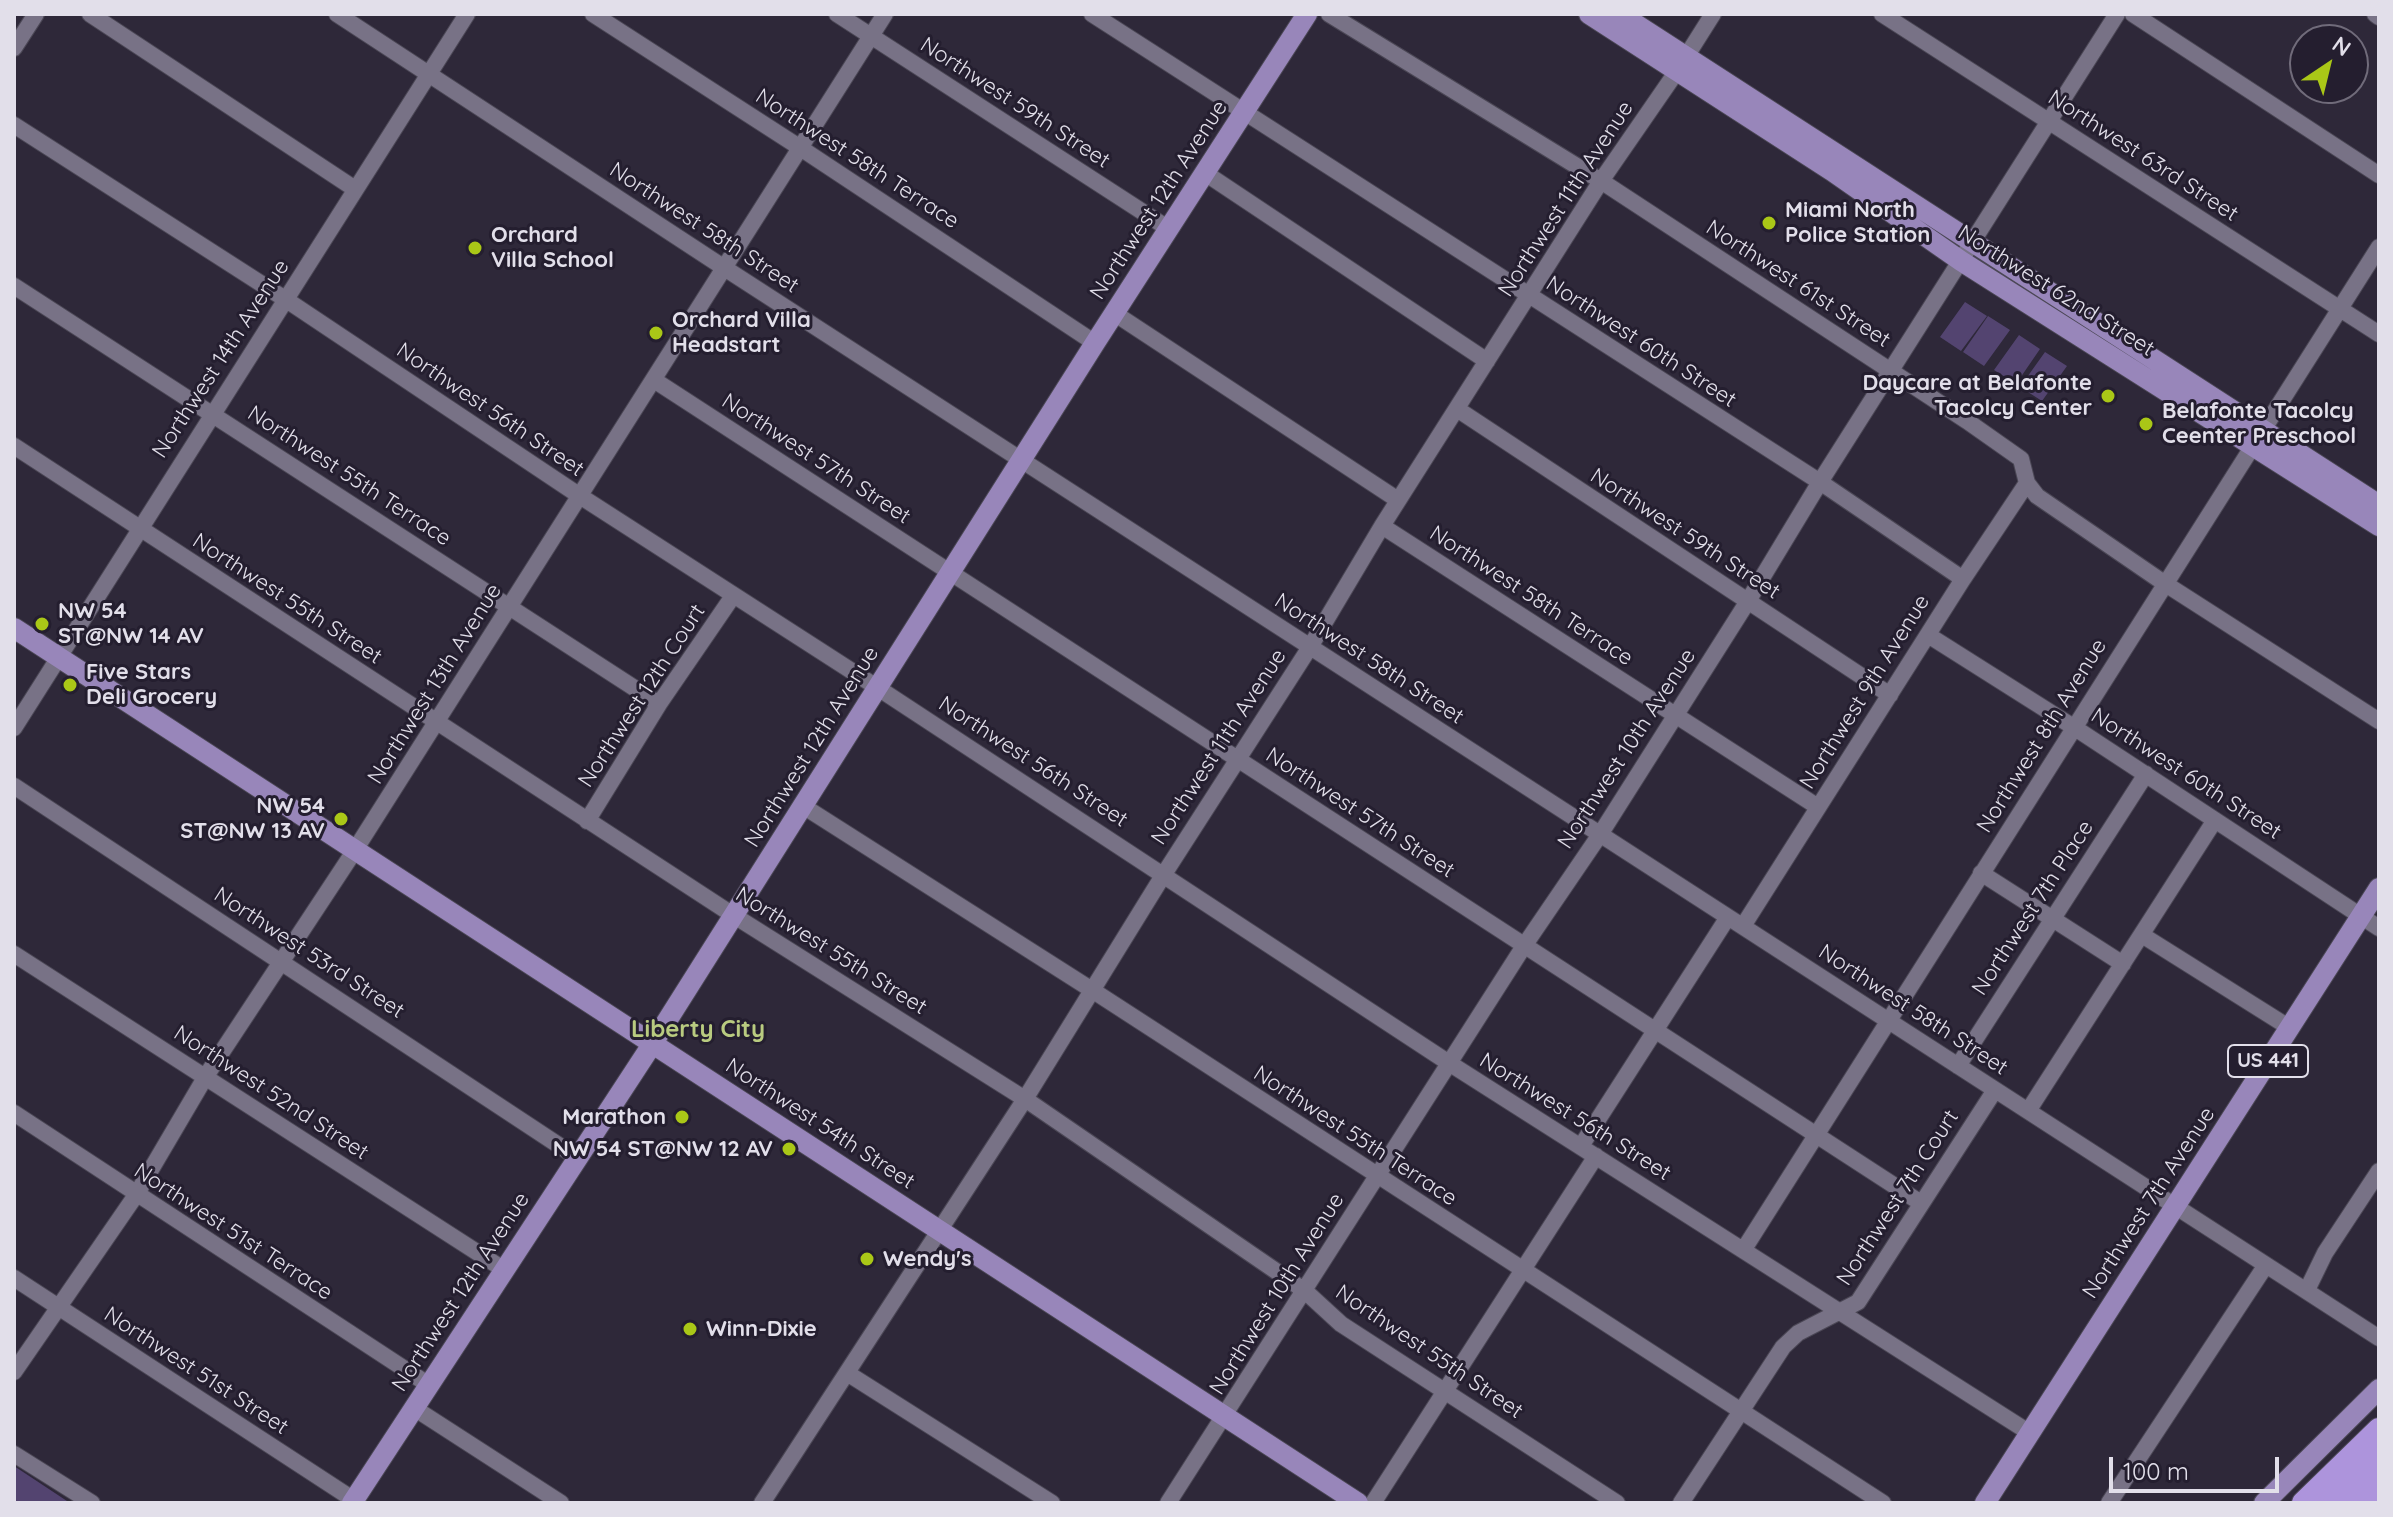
<!DOCTYPE html>
<html>
<head>
<meta charset="utf-8">
<style>
  body { margin:0 }
  #map { position:relative; width:2393px; height:1517px; overflow:hidden; background:#2e2839; font-family:Quicksand,sans-serif }
  canvas { display:block }
  .frame { position:absolute; inset:0; border:16px solid #e2dfea; pointer-events:none }
  .north { position:absolute; left:2289px; top:24px; width:80px; height:80px; box-sizing:border-box; background:#241e2f; border:2px solid #706b7a; border-radius:50%; rotate:35deg; font-size:22px; font-weight:700; line-height:32px; text-align:center; color:#e2dfea }
  .north::after { content:''; display:block; margin:auto; width:28px; height:36px; background:#aac717; clip-path:polygon(50% 0,100% 100%,50% 72%,0 100%) }
  .scale { position:absolute; left:2109px; top:1457px; width:170px; height:36px; box-sizing:border-box; border:4px solid #e2dfea; border-top:0; padding-left:10px; font-size:24px; line-height:28px; white-space:nowrap; color:#e2dfea; -webkit-text-stroke:6px #241e2f; paint-order:stroke }
</style>
</head>
<body>
<div id="map">
<canvas width="2393" height="1517"></canvas>
<div class="frame"></div>
<div class="north">N</div>
<div class="scale">100 m</div>
</div>
<script>
const c = document.querySelector('canvas').getContext('2d');
c.lineJoin = 'round';
function paint(path, color) { c.fillStyle = color; c.fill(path, 'evenodd'); }
function trace(path, color, width, dash) { c.strokeStyle = color; c.lineWidth = width; c.lineCap = dash ? 'butt' : 'round'; c.setLineDash(dash || []); c.stroke(path); }
function drawText(font, color, halo, rows, align = 'center') {
  c.font = font + ' Quicksand,sans-serif'; c.lineWidth = 6; c.setLineDash([]); c.textBaseline = 'middle'; c.strokeStyle = halo; c.fillStyle = color; for (const [text, x, y, turn = 0] of rows) {
    c.save(); c.translate(x, y); c.rotate((+turn || 0) * Math.PI / 180); c.textAlign = isNaN(turn) ? turn : align; if (halo) c.strokeText(text, 0, 0); c.fillText(text, 0, 0); c.restore();
  }
}
paint(new Path2D(`
  M1965 302 1987 316 1961 351 1940 337Z
  M1988 316 2010 330 1984 366 1963 352Z
  M2019 335 2040 349 2016 384 1994 370Z
  M2045 352 2067 366 2042 401 2020 387Z
  M14 1466 70 1503H14Z`), '#534470');
const minor = new Path2D(`
  M90 14 355 189
  M337 14 726 269 2379 1338
  M593 14 799 147 1095 343
  M837 14 1169 229
  M1092 14 1820 482 1963 579
  M1329 14 1601 181 1967 421 2021 459 2027 483 2037 496 2164 583 2379 721
  M1882 14 2379 334
  M2133 14 2379 175
  M2375 14 2379 17
  M14 48 36 14
  M14 125 285 299 580 496 878 688 1449 1063 2030 1433
  M1205 173 1487 361
  M14 286 659 704
  M1114 313 1398 500
  M654 380 1921 1203
  M1457 409 1890 695
  M14 446 733 915 1025 1099 1305 1291 1341 1324 1617 1503
  M1382 526 1818 807
  M1928 635 2075 728 2379 928
  M14 728 467 14
  M14 786 578 1158
  M803 806 1092 990 1883 1503
  M587 821 659 704 733 596
  M1981 873 2123 964
  M1743 926 1963 579 2027 483
  M2142 935 2290 1028
  M14 954 503 1269
  M1958 1066 2146 774
  M2028 1111 2215 820
  M14 1113 429 1385
  M1581 1146 1728 917
  M1744 1249 2379 247
  M14 1278 354 1500
  M2307 1290 2325 1253 2379 1171
  M14 1372 136 1195 206 1076 355 850 885 14
  M847 1373 1052 1503
  M414 1408 561 1503
  M14 1454 92 1503
  M762 1503 1025 1099 1164 874 1310 647 1382 526 1601 181 1677 71 1713 14
  M1168 1503 1524 946 1601 833 1748 601 1820 482 2117 14
  M1373 1503 1596 1156
  M1681 1503 1783 1347 1798 1333 1858 1302 1995 1090
  M2109 1503 2266 1265`);
const major = new Path2D(`
  M1589 14 1832 171 1961 261 2379 526
  M1620 14 2379 505
  M14 628 1358 1503
  M352 1503 653 1043 1095 343 1307 14
  M1985 1503 2379 888
  M2264 1503 2379 1389`);
const highway = new Path2D(`
  M2304 1503 2379 1430
  M2333 1503 2379 1459
  M2364 1503 2379 1489`);
trace(minor, '#4b4755', 18);
trace(major, '#4b4755', 22);
trace(highway, '#4b4755', 26);
trace(minor, '#787286', 16);
trace(major, '#9886ba', 20);
trace(highway, '#ad94dc', 24);
for (const [x, y, r, color] of [
  [1769,223,8,"#aac717"],
  [475,248,8,"#aac717"],
  [656,333,8,"#aac717"],
  [2108,396,8,"#aac717"],
  [2146,424,8,"#aac717"],
  [42,624,8,"#aac717"],
  [70,685,8,"#aac717"],
  [341,819,8,"#aac717"],
  [682,1117,8,"#aac717"],
  [789,1149,8,"#aac717"],
  [867,1259,8,"#aac717"],
  [690,1329,8,"#aac717"]
]) { const dot = new Path2D(); dot.arc(x, y, r, 0, 2 * Math.PI); c.fillStyle = color; c.fill(dot); trace(dot, '#241e2f', 3); }
for (const [x, y, w] of [
  [2268,1061,80]
]) { const box = new Path2D(); box.roundRect(x - w / 2, y - 16, w, 32, 6); c.fillStyle = '#241e2f'; c.fill(box); trace(box, '#e2dfea', 2); }
drawText('bold 20px', '#e2dfea', null, [
  ["US 441",2268,1061]
]);
drawText('22px', '#e2dfea', '#241e2f', [
  ["Northwest 59th Street",1015,103,33],
  ["Northwest 63rd Street",2143,156,33],
  ["Northwest 58th Terrace",857,159,33],
  ["Northwest 11th Avenue",1566,199,-57],
  ["Northwest 12th Avenue",1159,200,-57],
  ["Northwest 58th Street",704,228,33],
  ["Northwest 61st Street",1798,284,33],
  ["Northwest 62nd Street",2056,291,32],
  ["Northwest 60th Street",1641,342,33],
  ["Northwest 14th Avenue",221,359,-57],
  ["Northwest 56th Street",490,410,34],
  ["Northwest 57th Street",816,459,33],
  ["Northwest 55th Terrace",349,476,33],
  ["Northwest 59th Street",1685,534,33],
  ["Northwest 58th Terrace",1531,596,33],
  ["Northwest 55th Street",287,599,33],
  ["Northwest 58th Street",1369,659,33],
  ["Northwest 13th Avenue",435,684,-58],
  ["Northwest 9th Avenue",1865,692,-58],
  ["Northwest 12th Court",642,696,-57],
  ["Northwest 8th Avenue",2042,736,-58],
  ["Northwest 12th Avenue",812,747,-58],
  ["Northwest 11th Avenue",1219,747,-57],
  ["Northwest 10th Avenue",1627,749,-57],
  ["Northwest 56th Street",1033,762,33],
  ["Northwest 60th Street",2186,774,33],
  ["Northwest 57th Street",1360,813,33],
  ["Northwest 7th Place",2033,908,-57],
  ["Northwest 55th Street",831,951,32],
  ["Northwest 53rd Street",309,953,33],
  ["Northwest 58th Street",1913,1010,33],
  ["Northwest 52nd Street",271,1093,33],
  ["Northwest 56th Street",1575,1117,32],
  ["Northwest 54th Street",820,1124,33],
  ["Northwest 55th Terrace",1355,1136,33],
  ["Northwest 7th Court",1898,1198,-57],
  ["Northwest 7th Avenue",2149,1203,-57],
  ["Northwest 51st Terrace",233,1232,33],
  ["Northwest 12th Avenue",461,1292,-57],
  ["Northwest 10th Avenue",1277,1294,-58],
  ["Northwest 55th Street",1429,1352,34],
  ["Northwest 51st Street",196,1371,33]
]);
drawText('bold 22px', '#e2dfea', '#241e2f', [
  ["Miami North",1785,210],
  ["Police Station",1785,235],
  ["Orchard",491,235],
  ["Villa School",491,260],
  ["Orchard Villa",672,320],
  ["Headstart",672,345],
  ["Daycare at Belafonte",2092,383,"right"],
  ["Tacolcy Center",2092,408,"right"],
  ["Belafonte Tacolcy",2162,411],
  ["Ceenter Preschool",2162,436],
  ["NW 54",58,611],
  ["ST@NW 14 AV",58,636],
  ["Five Stars",86,672],
  ["Deli Grocery",86,697],
  ["NW 54",325,806,"right"],
  ["ST@NW 13 AV",325,831,"right"],
  ["Marathon",666,1117,"right"],
  ["NW 54 ST@NW 12 AV",773,1149,"right"],
  ["Wendy's",883,1259],
  ["Winn-Dixie",706,1329]
], 'left');
drawText('bold 24px', '#b9cb80', '#241e2f', [
  ["Liberty City",698,1030]
]);
</script>
</body>
</html>
